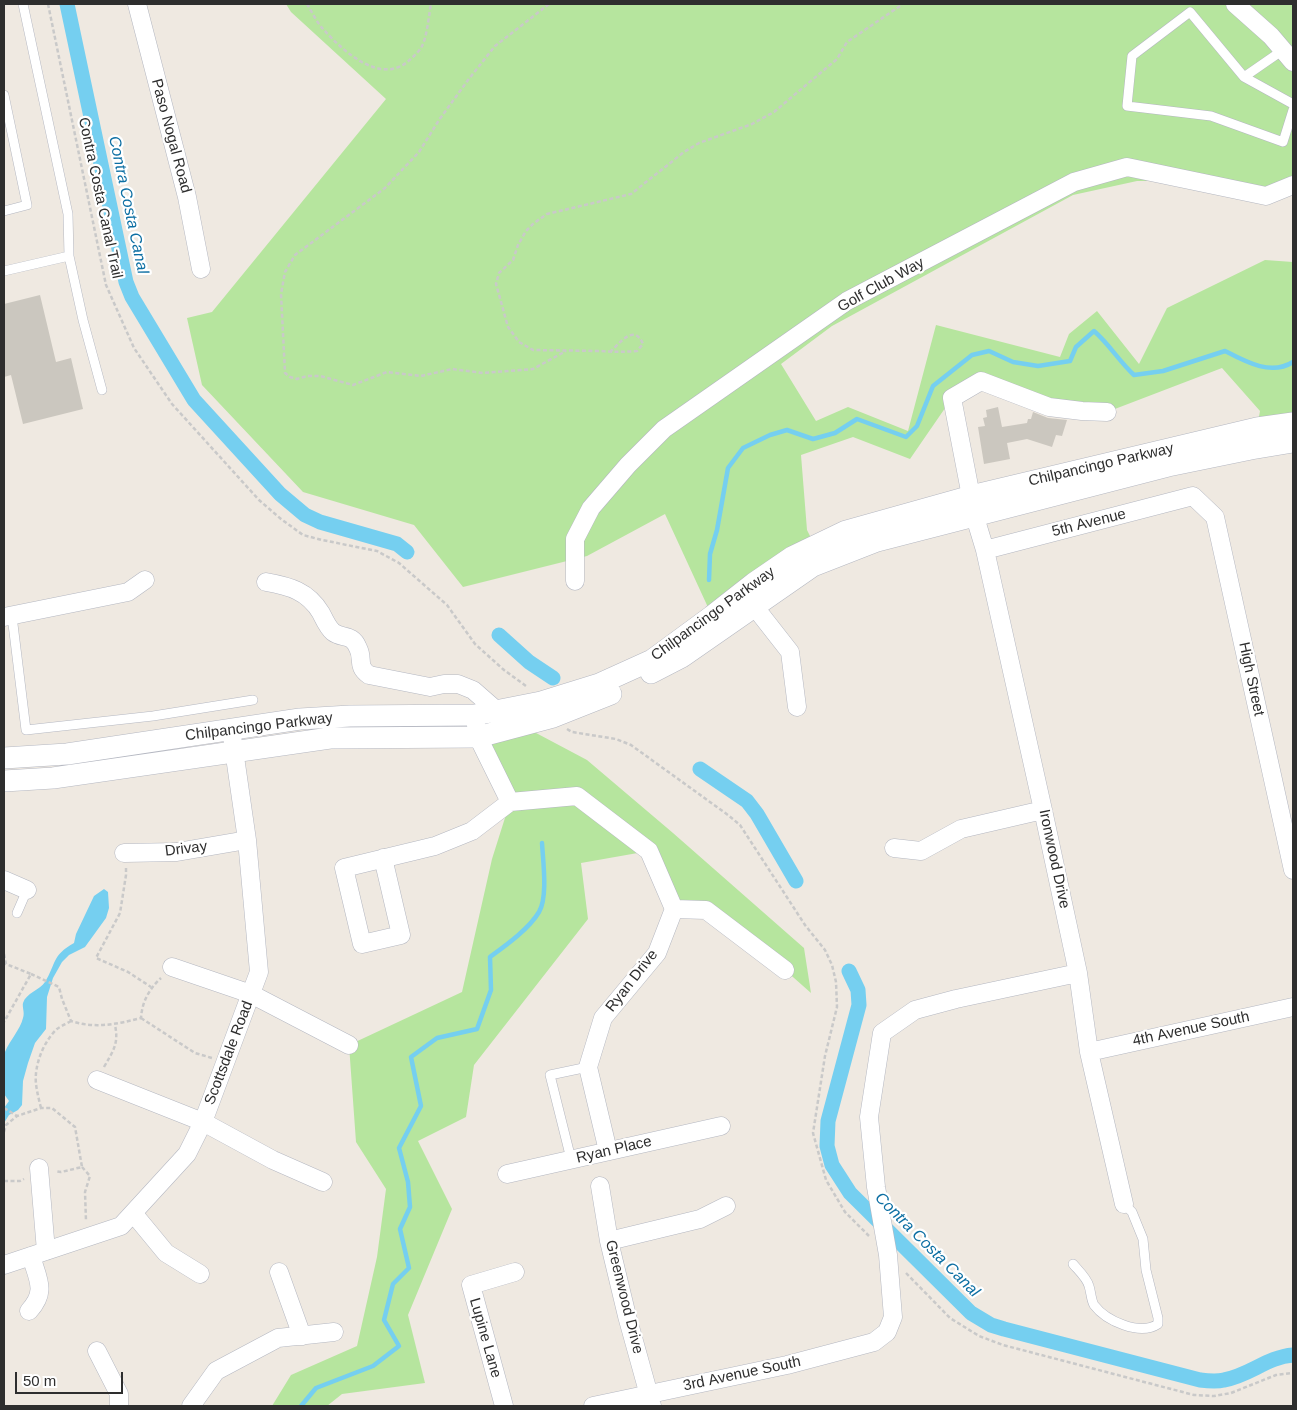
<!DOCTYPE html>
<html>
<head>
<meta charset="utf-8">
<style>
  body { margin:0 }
  #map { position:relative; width:1297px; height:1410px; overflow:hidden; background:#efe9e1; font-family:Helvetica,sans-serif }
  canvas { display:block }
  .frame { position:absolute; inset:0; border:5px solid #2e2e2e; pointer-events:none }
  .scale { position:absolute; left:15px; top:1372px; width:108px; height:22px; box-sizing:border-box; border:2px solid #2e2e2e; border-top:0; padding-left:6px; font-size:15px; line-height:18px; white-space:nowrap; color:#2e2e2e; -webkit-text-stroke:4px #fff; paint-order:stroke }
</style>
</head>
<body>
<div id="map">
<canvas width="1297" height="1410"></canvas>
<div class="frame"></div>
<div class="scale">50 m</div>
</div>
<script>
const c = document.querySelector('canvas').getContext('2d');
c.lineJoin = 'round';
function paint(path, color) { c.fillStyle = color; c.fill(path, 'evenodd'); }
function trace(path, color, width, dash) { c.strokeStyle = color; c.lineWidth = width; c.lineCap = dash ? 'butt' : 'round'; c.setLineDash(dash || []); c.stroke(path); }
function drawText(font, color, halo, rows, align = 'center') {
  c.font = font + ' Helvetica,sans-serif'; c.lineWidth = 4.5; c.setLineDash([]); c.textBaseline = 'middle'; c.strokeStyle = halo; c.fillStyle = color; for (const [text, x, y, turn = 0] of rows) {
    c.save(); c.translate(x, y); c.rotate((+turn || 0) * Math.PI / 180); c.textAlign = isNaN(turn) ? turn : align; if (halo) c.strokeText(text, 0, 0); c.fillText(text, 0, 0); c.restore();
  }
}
paint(new Path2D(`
  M286 4H1293V185L1266 196 1193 181H1137L1073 195 832 326 781 364 816 421 848 407 908 431 936 325 1060 357 1069 334 1097 311 1139 364 1167 308 1265 260 1293 262V423L1257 428 1260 411 1222 368 1107 412 981 382 952 398 910 459 853 437 801 455 807 530 815 546 712 616 665 514 587 556 463 587 414 525 303 492 202 385 187 318 212 312 386 99 291 12Z
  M521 725 587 760 673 833 804 948 811 993 785 970 706 910 674 909 649 851 581 863 588 919 474 1065 466 1117 418 1141 452 1209 408 1315 425 1383 342 1394 327 1406H272L291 1375 357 1346 377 1257 386 1189 356 1142 349 1045 462 992 492 859 510 802 478 737Z`), '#b6e59e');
paint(new Path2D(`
  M104 889 108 892 109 908 106 918 85 947 69 955 62 962 53 978 47 997 46 1029 35 1043 28 1063 23 1081 22 1105 18 1110 9 1115 4 1123V1108L9 1101 4 1094C4 1081 1 1064 5 1052 10 1040 20 1030 23 1018 25 1013 22 1007 23 1003 26 993 40 990 45 982 56 964 52 955 74 943L76 934 94 896Z`), '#75cff0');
trace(new Path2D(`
  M709 580 710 554 717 530 728 468 743 448 770 435 787 430 813 439 835 433 857 419 906 437 917 426 933 386 972 355 989 351 1013 362 1038 366 1070 361 1076 347 1094 331C1109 344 1119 361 1134 375L1163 371 1225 351C1246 362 1271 376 1293 362
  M301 1406 316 1388 373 1366 399 1346 384 1320 393 1284 409 1268 400 1229 410 1207 408 1182 399 1148 421 1106 411 1057 437 1038 477 1029 491 990 490 957C505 946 529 929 539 912 548 897 543 861 542 843`), '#75cff0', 4.5);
trace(new Path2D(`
  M67 4 126 282 132 297 194 400 280 494 305 515 320 522 397 544 407 552
  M499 635 529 662 553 678
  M700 769 747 801 757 814 796 881
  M849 971 858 990 859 1005 828 1121 827 1146 832 1165 850 1193 971 1313 991 1325 1004 1329 1200 1380C1208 1381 1216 1382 1224 1380 1249 1376 1267 1357 1293 1355`), '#75cff0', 15);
paint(new Path2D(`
  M40 295 56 362 71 358 83 409 23 424 11 375 4 377V304Z
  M998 407 1002 427 1027 423 1028 419H1031L1033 412 1048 418 1067 420 1062 436 1056 435 1052 447 1027 439 1007 443 1010 459 984 464 978 427 985 426 983 418 987 417 986 410Z`), '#cbc7bf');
const service = new Path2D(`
  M23 4 68 214 69 256
  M1244 77 1283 50
  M4 95 27 205 4 211
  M1293 104 1244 77 1190 12 1132 56 1127 106 1211 116 1283 142 1293 110
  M4 271 69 256 83 320 102 390
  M12 616 26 730 153 716 253 700
  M17 913 27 890
  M571 1159 550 1075 588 1067
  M1073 1264C1078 1270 1087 1278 1089 1286 1091 1292 1091 1300 1094 1305 1106 1321 1140 1336 1158 1324V1318L1146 1270 1143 1239 1132 1212 1124 1204`);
const minor = new Path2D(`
  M137 4 187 197 201 269
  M1235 4 1271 36 1293 62
  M1107 412 1082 411 1049 407 981 381 952 398 975 517 985 550 1043 810 1078 973 1089 1052 1124 1204
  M985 550 1193 496 1215 517 1293 870
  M575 581V539L591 508 628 465 664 429 847 301 1074 182 1127 167 1266 196 1293 185
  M266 582C289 586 308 591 321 613 324 619 328 628 333 632 342 639 352 633 358 648 364 659 356 666 369 675L430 687 444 684H458L473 690 497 711
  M750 596 754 606 790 652 797 707
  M4 617 128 592 145 580
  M476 725 478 737 510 802
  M894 848 921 851 961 829 1043 810
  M124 853 177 852 247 840
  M383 858 401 935 362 944 344 868 435 846 472 831 510 802 577 796 649 851 674 909 657 953 603 1018 588 1067 608 1151
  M4 880 27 890
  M674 909 706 910 785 970
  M172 967 251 994 349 1045
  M1089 1052 1293 1007
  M97 1080 203 1122 273 1160 323 1182
  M39 1168 46 1251
  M507 1174 721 1126
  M600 1186 609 1241 627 1316 652 1406
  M133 1213 166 1253 200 1274
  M609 1241 700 1219 726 1206
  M4 1265 121 1226 187 1154 203 1122 259 972 247 840 231 729
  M279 1272 302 1336
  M29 1311C47 1291 38 1280 31 1256
  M97 1351 119 1394V1406
  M191 1406 216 1371 278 1338 334 1332
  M504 1406 471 1285 515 1272
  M593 1406 787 1365 874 1342 887 1332 893 1317 888 1255 876 1187 869 1117 882 1033 915 1010 956 999 1078 973`);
const tertiary = new Path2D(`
  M651 673 682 657 813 566 877 541 1168 466 1251 449 1293 442
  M4 758 67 754 300 719 350 716 475 715 541 702 599 684 652 660 712 616 754 583 792 557 846 531 971 496 1257 428 1293 423
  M4 781 53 778 330 738 478 737 553 717 611 694`);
trace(service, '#b4b7c1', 10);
trace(minor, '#b4b7c1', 19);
trace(tertiary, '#b4b7c1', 22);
trace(new Path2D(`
  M48 4 106 285 134 348 172 404 259 500 281 519 303 535 322 540 377 551 399 563 447 605 475 644 504 670 526 686
  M307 4C312 12 317 23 324 30 343 51 378 83 406 63 412 58 419 52 422 46 427 37 429 14 431 4
  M549 4 495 46 468 80 439 120 419 152 385 188 295 255 285 272 281 294 285 373 290 377 297 379 307 376H320L353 385 387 372 421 376 452 369 483 373 533 369 566 351
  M610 352C620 343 634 323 643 344L637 351C624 352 613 352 600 351L533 350 519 342 508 327 496 284 499 273 513 260 518 245 526 231 534 223 547 214 631 194 684 152 699 143 752 124 774 112 837 59 847 42 903 4
  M567 729 572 732 616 739 631 745 728 815 740 825 805 925 825 950 832 965 836 982 837 1007 825 1056 813 1133 826 1180 845 1212 869 1236
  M126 868V875L120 913 96 958 128 972 151 987
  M4 954 6 964 31 974 4 1022
  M31 974 59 987 62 999 71 1021C95 1029 118 1024 141 1018 142 1002 149 989 161 978
  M141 1018 195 1053 212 1058
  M104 1067C113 1051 119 1044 115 1025
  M4 1108 17 1116
  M41 1108C39 1100 37 1092 36 1084 34 1066 43 1042 57 1029 61 1026 66 1024 71 1021
  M4 1132 6 1125 17 1116 41 1108H52L75 1127 82 1167 61 1172 55 1171
  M82 1167 90 1176 85 1192 86 1221
  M4 1181H20L24 1179
  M906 1273 950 1318 979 1336 1003 1345 1194 1395 1214 1396 1231 1393 1276 1375 1293 1373`), '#c9c9c9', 2.5, [4, 2.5]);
trace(service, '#fff', 9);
trace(minor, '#fff', 18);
trace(tertiary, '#fff', 21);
drawText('15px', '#2e2e2e', '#fff', [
  ["Paso Nogal Road",171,136,75],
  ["Contra Costa Canal Trail",100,198,78],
  ["Golf Club Way",881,285,-29],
  ["Chilpancingo Parkway",1101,465,-13],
  ["5th Avenue",1089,523,-14],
  ["Chilpancingo Parkway",713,614,-36],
  ["High Street",1251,679,78],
  ["Chilpancingo Parkway",259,727,-7],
  ["Drivay",186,849,-7],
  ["Ironwood Drive",1054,859,78],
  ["Ryan Drive",632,981,-52],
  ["4th Avenue South",1191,1029,-12],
  ["Scottsdale Road",229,1053,-69],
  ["Ryan Place",614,1150,-13],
  ["Greenwood Drive",624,1297,76],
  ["Lupine Lane",485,1338,74],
  ["3rd Avenue South",742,1374,-12]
]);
drawText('italic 16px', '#0d6fa3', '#fff', [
  ["Contra Costa Canal",128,205,78],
  ["Contra Costa Canal",927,1245,45]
]);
</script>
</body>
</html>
